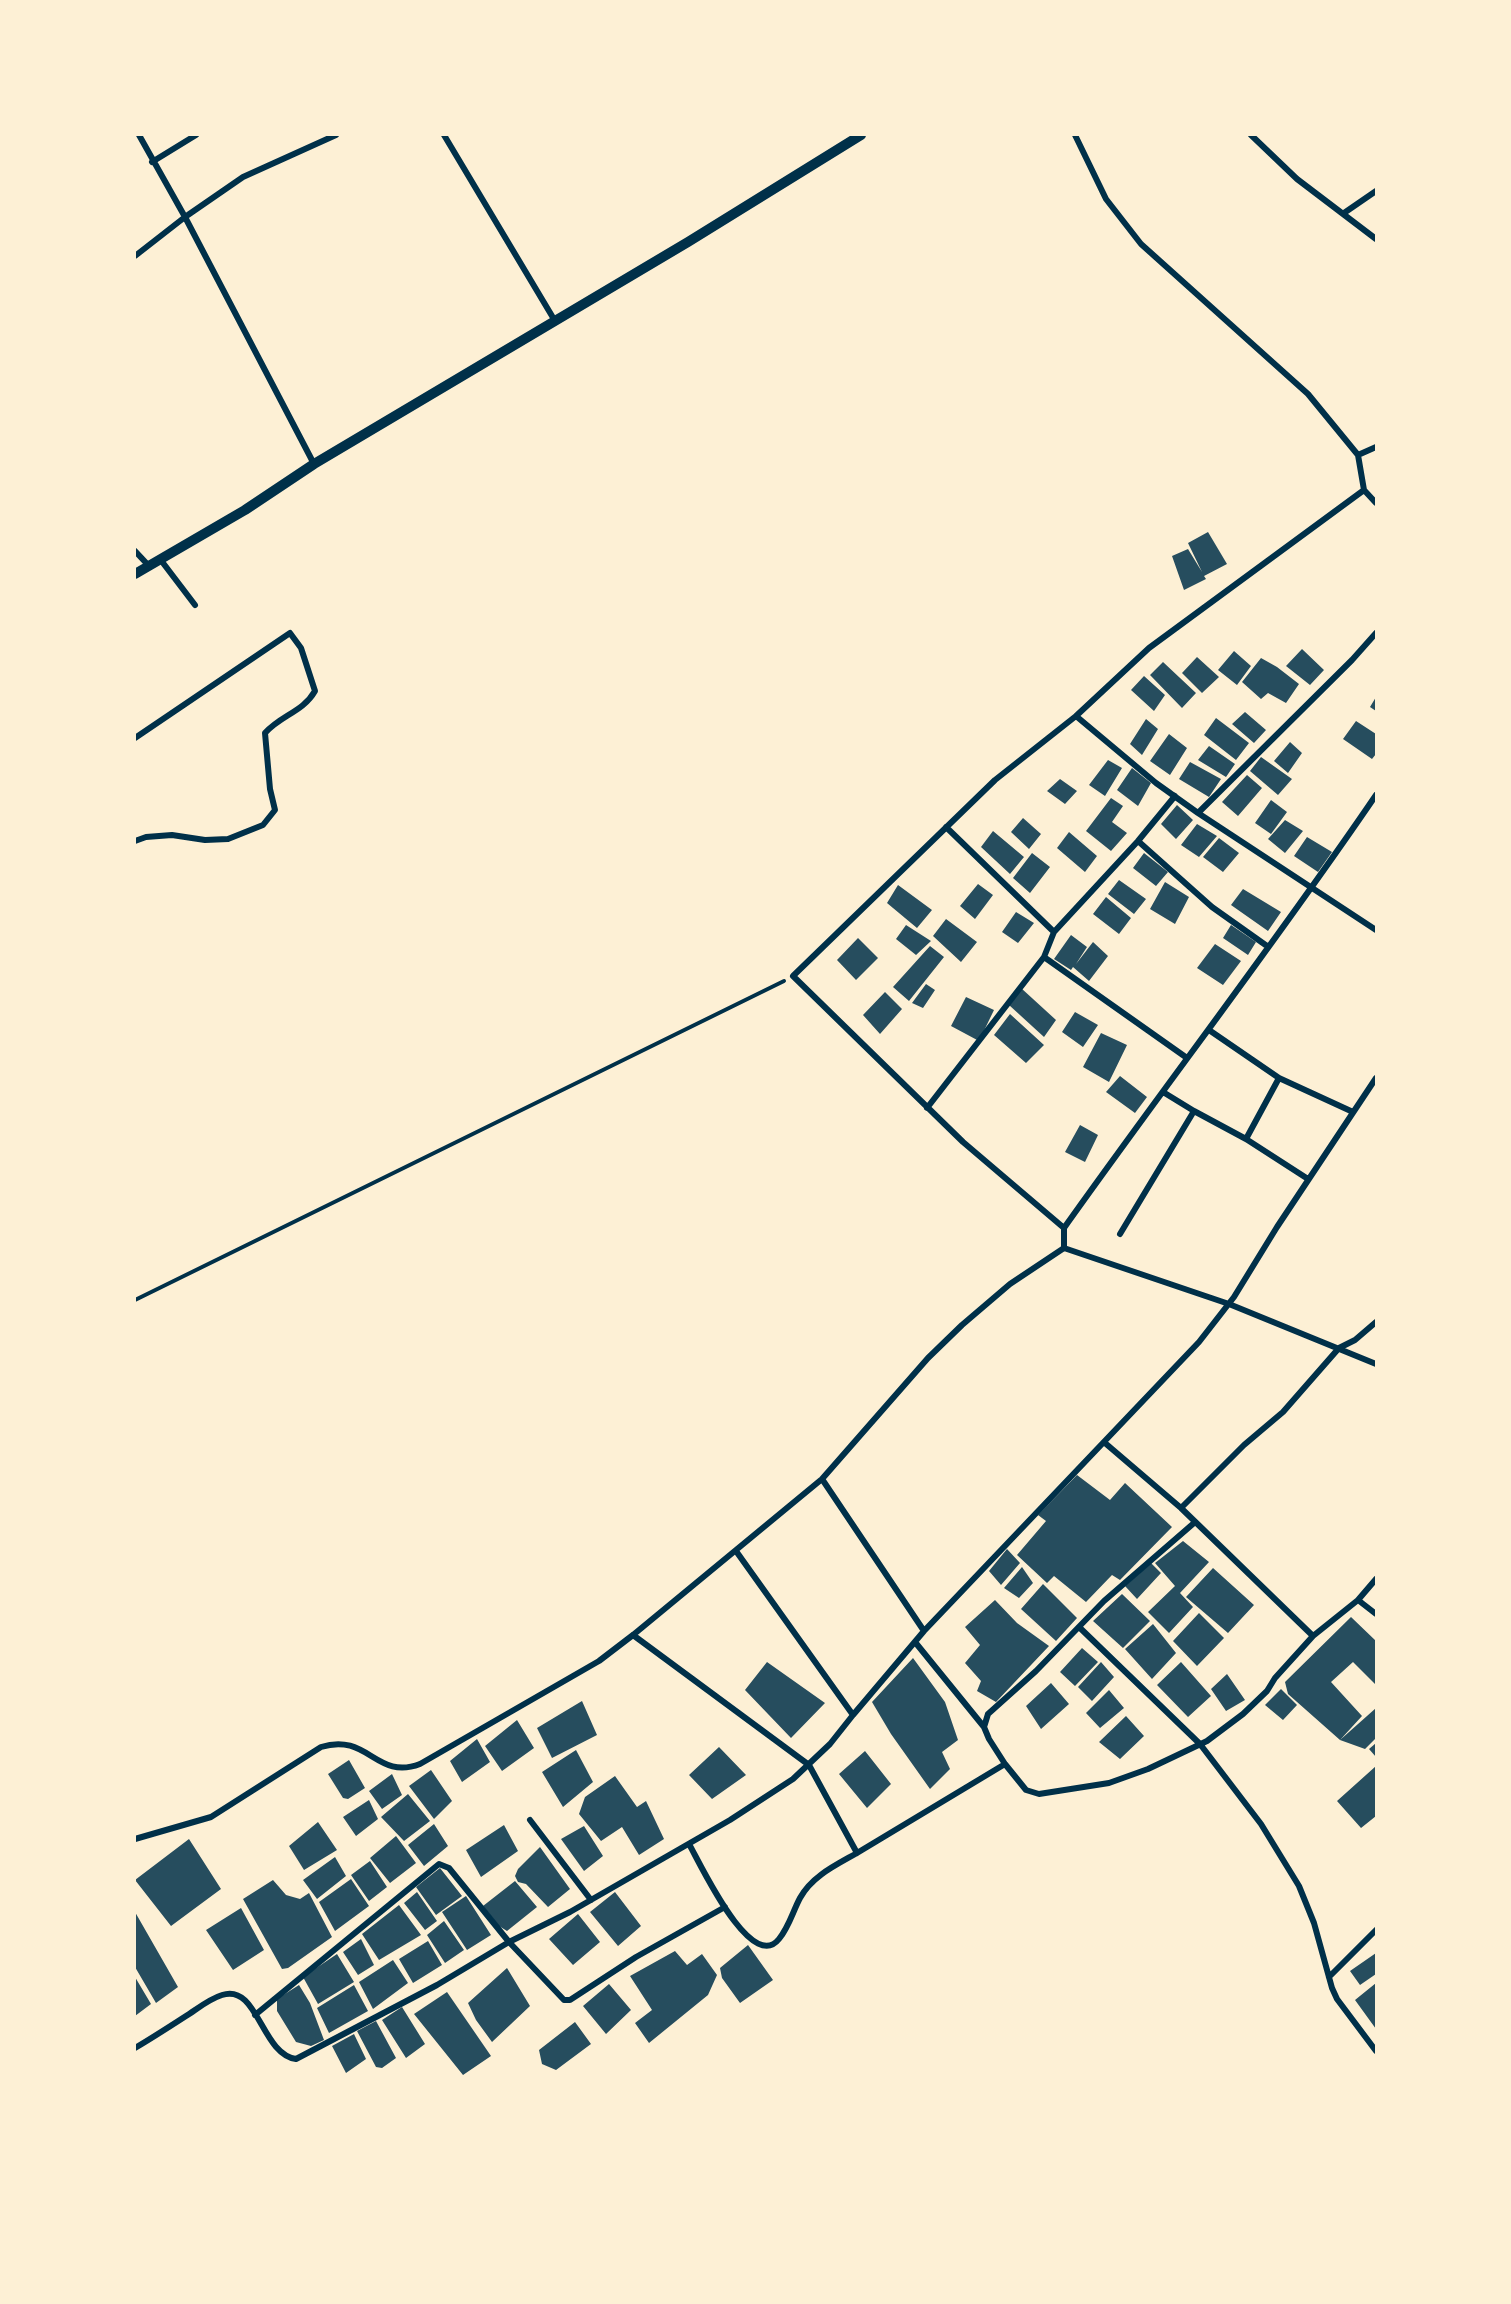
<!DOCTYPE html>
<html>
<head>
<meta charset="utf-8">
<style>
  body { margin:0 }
  #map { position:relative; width:1511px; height:2304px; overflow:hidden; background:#fdf0d5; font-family:"Varela Round",sans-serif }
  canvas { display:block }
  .frame { position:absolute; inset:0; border:136px solid #fdf0d5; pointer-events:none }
</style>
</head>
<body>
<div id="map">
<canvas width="1511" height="2304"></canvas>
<div class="frame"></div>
</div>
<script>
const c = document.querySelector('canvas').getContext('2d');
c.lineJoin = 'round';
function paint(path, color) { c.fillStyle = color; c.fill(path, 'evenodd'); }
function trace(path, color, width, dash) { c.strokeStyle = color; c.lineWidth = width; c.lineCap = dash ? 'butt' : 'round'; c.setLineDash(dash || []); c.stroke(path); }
paint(new Path2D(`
  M1208 532 1227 564 1204 576 1206 579 1184 590 1172 556 1188 549 1202 572 1188 543Z
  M1302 649 1324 670 1310 685 1286 666Z
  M1234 651 1251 666 1237 685 1218 670Z
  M1197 657 1219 677 1202 693 1182 673Z
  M1261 658 1277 667 1299 684 1286 703 1268 693 1261 699 1242 682Z
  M1163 662 1196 693 1182 708 1150 675Z
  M1144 676 1165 695 1154 711 1131 690Z
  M1376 697V711L1370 707Z
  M1245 712 1266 730 1254 743 1232 724Z
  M1216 718 1249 743 1236 760 1204 735Z
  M1146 719 1158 729 1142 755 1130 744Z
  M1356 721 1376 734V754L1372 759 1343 739Z
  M1169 734 1187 748 1170 775 1150 761Z
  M1290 742 1302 753 1288 773 1274 761Z
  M1209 746 1235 764 1226 777 1198 760Z
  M1261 757 1292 779 1278 795 1250 771Z
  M1108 760 1122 768 1105 796 1089 785Z
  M1190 762 1221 779 1209 797 1179 779Z
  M1132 768 1151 783 1138 806 1117 790Z
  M1247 775 1262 788 1238 816 1222 802Z
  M1060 779 1077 791 1065 804 1047 791Z
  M1111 798 1123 806 1112 822 1127 833 1111 851 1086 831Z
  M1271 800 1287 812 1271 834 1255 823Z
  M1177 805 1193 820 1176 839 1161 824Z
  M1023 818 1041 834 1029 849 1011 832Z
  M1285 820 1303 831 1285 853 1268 839Z
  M1197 824 1217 836 1199 857 1181 845Z
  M993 831 1024 857 1010 874 981 847Z
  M1069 832 1097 856 1085 872 1057 848Z
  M1307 837 1332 852 1318 872 1294 856Z
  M1219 838 1239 853 1223 872 1203 857Z
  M1032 853 1050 867 1030 893 1013 878Z
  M1144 853 1168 872 1156 886 1133 868Z
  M1119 880 1146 899 1134 914 1108 894Z
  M1165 882 1189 897 1175 924 1150 909Z
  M978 884 993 895 975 919 960 906Z
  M898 885 932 910 917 928 887 903Z
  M1243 889 1281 912 1268 931 1231 905Z
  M1106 897 1131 918 1119 934 1093 914Z
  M1016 912 1034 923 1018 943 1002 932Z
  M946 919 977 942 961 962 933 936Z
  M906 925 931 941 916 955 896 939Z
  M1231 925 1256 942 1248 955 1223 938Z
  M1071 935 1087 947 1076 964 1093 942 1108 956 1089 981 1073 967 1071 970 1054 959Z
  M858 938 878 958 856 980 837 960Z
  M1215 944 1241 961 1223 985 1197 968Z
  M930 946 944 957 909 1001 893 987Z
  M926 984 935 990 923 1008 912 1003Z
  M1021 988 1056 1020 1044 1037 1009 1005Z
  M885 992 902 1009 880 1034 863 1015Z
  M966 997 994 1010 979 1041 951 1026Z
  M1075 1012 1098 1025 1083 1047 1062 1032Z
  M1010 1014 1044 1045 1026 1063 994 1035Z
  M1101 1033 1127 1045 1109 1082 1083 1067Z
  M1120 1076 1147 1097 1135 1113 1106 1092Z
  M1080 1125 1098 1135 1085 1162 1065 1152Z
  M1077 1475 1110 1500 1125 1483 1172 1527 1120 1580 1112 1575 1086 1602 1054 1576 1047 1583 1017 1555 1046 1521 1038 1515Z
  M1183 1541 1209 1562 1180 1593 1193 1607 1169 1633 1148 1612 1175 1586 1155 1563Z
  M1007 1549 1020 1563 1001 1585 989 1571Z
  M1151 1563 1161 1573 1137 1599 1125 1586Z
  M1022 1567 1033 1583 1019 1598 1004 1588Z
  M1213 1568 1254 1605 1228 1633 1186 1597Z
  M1043 1584 1077 1618 1056 1641 1021 1609Z
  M1122 1594 1150 1621 1123 1648 1093 1621Z
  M995 1600 1017 1623 1049 1646 996 1702 977 1691 981 1681 965 1663 980 1645 965 1627Z
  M1199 1613 1224 1638 1197 1666 1173 1641Z
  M1351 1617 1376 1641V1685L1353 1662 1331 1682 1362 1716 1340 1740 1288 1694 1285 1682Z
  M1153 1624 1176 1653 1152 1679 1125 1649Z
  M1082 1648 1098 1662 1075 1686 1060 1672Z
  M913 1658 945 1702 958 1740 942 1752 950 1769 930 1789 891 1734 872 1702Z
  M767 1662 825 1703 791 1738 745 1690Z
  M1101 1662 1114 1677 1092 1701 1078 1687Z
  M1181 1662 1211 1696 1188 1717 1157 1685Z
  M1227 1674 1245 1700 1226 1711 1211 1689Z
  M1051 1683 1069 1704 1041 1729 1026 1706Z
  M1281 1689 1297 1705 1283 1720 1265 1705Z
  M1109 1690 1124 1708 1100 1728 1086 1713Z
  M582 1701 597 1735 552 1758 537 1728Z
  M1376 1708V1738L1365 1749 1340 1740Z
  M1126 1716 1144 1736 1120 1759 1099 1742Z
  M517 1720 534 1748 502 1771 485 1746Z
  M477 1739 490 1762 462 1782 450 1761Z
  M1376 1743V1757L1369 1749Z
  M719 1747 746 1775 712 1799 689 1775Z
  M576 1750 593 1782 563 1807 542 1772Z
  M865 1751 891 1784 867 1808 839 1774Z
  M349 1760 365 1788 348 1799 343 1798 328 1774Z
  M1376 1766V1816L1361 1828 1337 1801Z
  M431 1770 452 1801 434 1819 409 1786Z
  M392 1774 402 1795 382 1809 369 1791Z
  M615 1776 637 1807 646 1801 664 1839 639 1855 622 1827 601 1841 579 1814 585 1797Z
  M408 1794 430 1821 404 1841 381 1817Z
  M369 1800 378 1819 356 1836 343 1817Z
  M318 1822 337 1850 304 1870 289 1846Z
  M434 1824 448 1846 424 1866 408 1845Z
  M504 1825 518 1851 481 1877 466 1850Z
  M584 1826 603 1856 584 1871 561 1839Z
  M396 1836 416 1863 390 1883 370 1858Z
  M189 1839 221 1889 171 1926 135 1880Z
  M540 1847 570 1889 548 1907 526 1884 518 1882 515 1876 518 1869Z
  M335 1857 346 1876 317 1899 303 1880Z
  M370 1861 387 1887 369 1901 351 1875Z
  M440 1868 462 1896 436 1915 416 1887Z
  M351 1879 369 1906 335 1931 319 1902Z
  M273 1880 286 1895 300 1899 309 1893 332 1937 288 1968 282 1969 243 1899Z
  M515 1881 537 1907 507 1931 499 1926 483 1906Z
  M417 1892 437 1921 425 1930 404 1903Z
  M615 1892 641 1926 618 1946 590 1912Z
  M466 1896 491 1935 467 1950 442 1912Z
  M399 1905 421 1935 379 1960 362 1934Z
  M241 1908 264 1950 233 1970 206 1930Z
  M135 1912 178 1987 156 2003 135 1967Z
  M578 1914 600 1942 573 1965 549 1939Z
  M444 1921 464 1950 445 1963 427 1935Z
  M361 1939 374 1965 358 1975 343 1952Z
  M428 1941 442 1965 413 1983 399 1959Z
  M748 1945 773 1980 740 2003 722 1978 720 1968Z
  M675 1951 687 1965 702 1954 717 1975 708 1995 649 2043 635 2023 652 2010 630 1976Z
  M1376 1953V1974L1360 1985 1350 1971Z
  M337 1954 354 1982 318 2004 303 1977Z
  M393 1960 408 1983 373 2009 359 1982Z
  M507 1968 530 2006 492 2042 476 2020 468 2003Z
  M135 1977 151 2004 135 2016Z
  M1376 1983V2029L1355 2000Z
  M609 1984 631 2010 606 2034 583 2006Z
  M299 1985 310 2003 324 2040 311 2046 296 2042 277 2011V1999Z
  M354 1985 368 2011 329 2033 317 2008Z
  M447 1992 491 2056 463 2075 414 2014Z
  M402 2007 425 2044 406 2058 382 2020Z
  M376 2021 396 2058 382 2068 376 2067 357 2031Z
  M575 2022 591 2044 556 2070 542 2064 539 2050Z
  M354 2034 366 2059 346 2073 332 2046Z`), '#264d5e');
trace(new Path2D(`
  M135 1300 784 981`), '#003049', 4);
trace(new Path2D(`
  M139 135 185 217 314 464
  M444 135 555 321
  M1075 135 1106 199 1141 244 1308 394 1358 455 1364 490 1376 503
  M1251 135 1297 179 1376 239
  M152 162 196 135
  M1344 213 1376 191
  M135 256 185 217 243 177 336 135
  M1358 455 1376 447
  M135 551 149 566
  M160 559 195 605
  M1076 716 1156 783 1198 813 1376 930
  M135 738 290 633 301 648 315 691C303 712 281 715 265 733L270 789 275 810 263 825 228 839 205 840 172 835 146 837 135 841
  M1198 813 1352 660 1376 633
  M946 827 1054 932
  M1138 841 1212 907 1267 946
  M1044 957 1187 1058
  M1209 1030 1279 1078 1353 1112
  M1163 1092 1194 1111 1246 1139 1308 1179
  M927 1108 1044 957 1054 932 1138 841 1175 796
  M1246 1139 1279 1078
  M1064 1228 963 1142 793 976 995 780 1076 716 1149 648 1364 490
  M1120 1234 1194 1111
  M1064 1248V1228C1167 1083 1276 942 1376 795
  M1064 1248 1229 1304 1376 1364
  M1105 1443 1181 1508 1313 1636 1358 1600 1376 1614
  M822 1479 924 1631
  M1181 1508 1244 1445 1283 1412 1339 1348 1355 1340 1376 1322
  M736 1551 853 1715
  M1358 1600 1376 1579
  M1079 1627 1200 1744 1261 1824 1299 1886 1314 1923 1332 1988 1337 1999 1376 2051
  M633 1635 809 1765 857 1853 1005 1764 1026 1790 1039 1794 1109 1783 1148 1769 1207 1741 1243 1714 1267 1691 1275 1678 1313 1636
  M915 1642 984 1727
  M1005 1764 989 1739 984 1727 988 1714 1036 1671 1104 1601 1194 1523
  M530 1820 591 1900
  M135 1839 211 1817 321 1747C368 1732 376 1781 420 1764L599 1661 633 1635 822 1479 928 1358 962 1325 1010 1284 1064 1248
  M689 1844C700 1863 751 1974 779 1939 789 1927 793 1911 800 1898 812 1876 836 1865 857 1853
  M1329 1977 1376 1930
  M255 2015 439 1864 449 1868 509 1942 564 2000H570L636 1957 725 1907
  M135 2048C152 2038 169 2027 186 2016 197 2009 209 1999 222 1995 258 1983 261 2054 296 2059L437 1985 509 1942 570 1912 730 1820 793 1779 830 1744 853 1715 924 1631 1199 1342 1234 1297 1277 1227 1376 1078`), '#003049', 6);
trace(new Path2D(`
  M135 574 245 510 314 464 688 242 861 135`), '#003049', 10);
</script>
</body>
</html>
